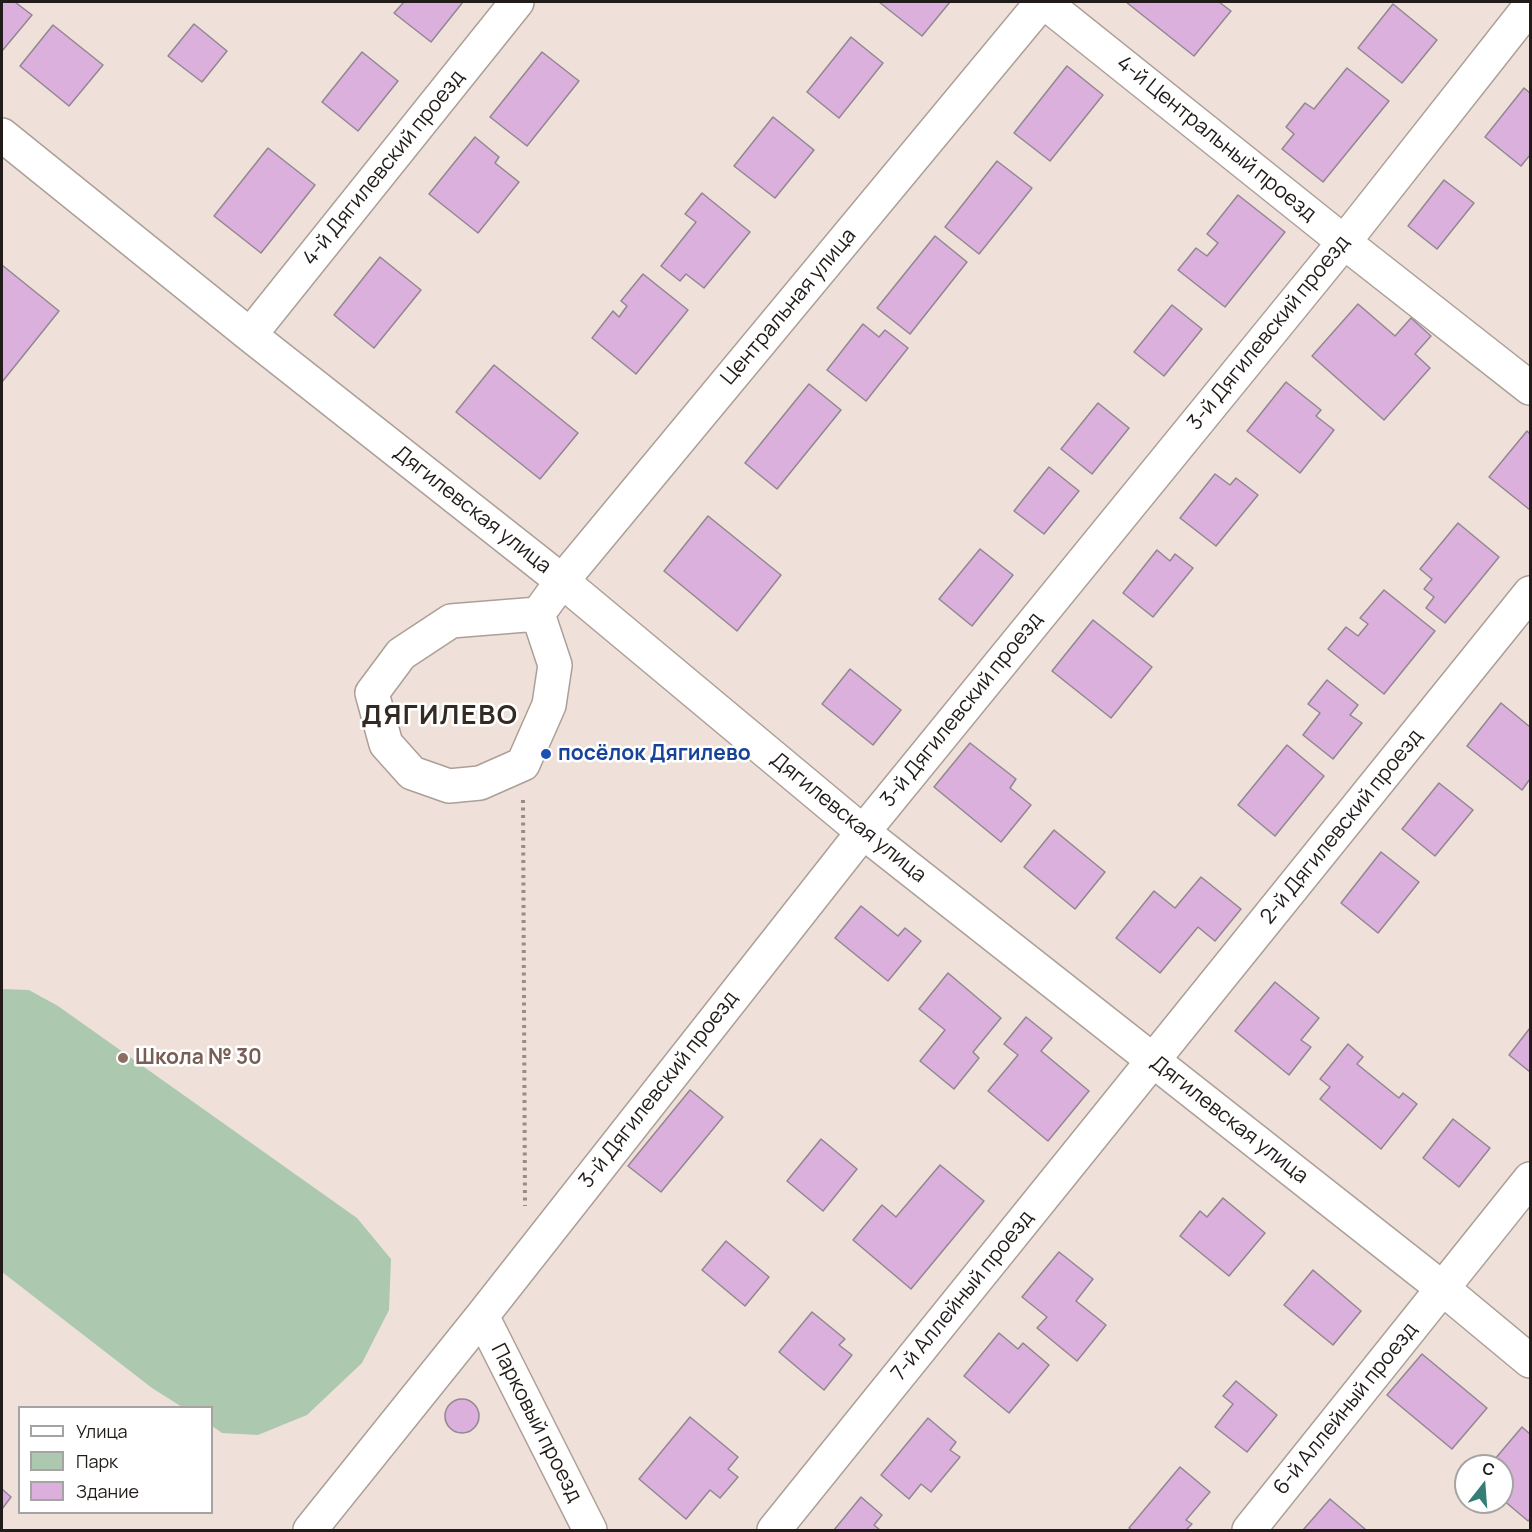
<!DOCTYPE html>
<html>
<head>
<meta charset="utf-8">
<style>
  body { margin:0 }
  #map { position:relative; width:1532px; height:1532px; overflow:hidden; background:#efe1d9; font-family:Manrope,sans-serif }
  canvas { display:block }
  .frame { position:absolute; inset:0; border:3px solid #211c19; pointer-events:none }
  .legend { position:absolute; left:18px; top:1406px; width:195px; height:108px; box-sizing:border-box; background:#fff; border:2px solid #a6a4a3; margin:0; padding:8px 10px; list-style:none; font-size:18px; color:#211c19 }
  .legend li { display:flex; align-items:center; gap:12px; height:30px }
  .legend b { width:30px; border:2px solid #a6a4a3 }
  .north { position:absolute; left:1454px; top:1454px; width:60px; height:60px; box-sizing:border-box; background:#fff; border:2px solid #a6a4a3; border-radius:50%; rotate:17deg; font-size:16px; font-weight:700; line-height:24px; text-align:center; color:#211c19 }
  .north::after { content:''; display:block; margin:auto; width:21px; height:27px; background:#357d77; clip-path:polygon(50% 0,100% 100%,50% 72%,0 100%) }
</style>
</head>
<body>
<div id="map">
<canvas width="1532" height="1532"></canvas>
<div class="frame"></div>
<ul class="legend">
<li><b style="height:8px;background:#fff"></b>Улица</li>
<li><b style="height:16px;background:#acc9af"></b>Парк</li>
<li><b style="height:16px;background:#dbb0dd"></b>Здание</li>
</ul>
<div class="north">С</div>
</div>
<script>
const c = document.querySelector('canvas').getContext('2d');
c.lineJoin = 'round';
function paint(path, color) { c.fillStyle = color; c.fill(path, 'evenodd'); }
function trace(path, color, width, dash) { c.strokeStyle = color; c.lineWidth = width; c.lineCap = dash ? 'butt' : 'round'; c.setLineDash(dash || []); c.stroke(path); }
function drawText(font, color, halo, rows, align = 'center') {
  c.font = font + ' Manrope,sans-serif'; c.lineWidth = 5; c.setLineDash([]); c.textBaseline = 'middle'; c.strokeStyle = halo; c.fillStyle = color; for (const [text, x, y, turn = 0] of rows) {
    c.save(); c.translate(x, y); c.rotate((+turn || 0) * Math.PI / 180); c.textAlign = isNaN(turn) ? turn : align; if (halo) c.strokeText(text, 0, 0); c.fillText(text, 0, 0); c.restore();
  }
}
paint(new Path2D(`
  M4 989 29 990 58 1006 357 1218 391 1259 389 1310 362 1363 307 1415 258 1435 222 1433 212 1426V1408L182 1407 152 1388 2 1272V990Z`), '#acc9af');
const building = new Path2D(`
  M2 2H15L32 15 2 51Z
  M404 2H463L431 42 394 13Z
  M879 2H950L922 36Z
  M1126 2H1219L1231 11 1194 56Z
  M1393 4 1437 40 1402 83 1358 48Z
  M194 24 227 51 202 82 168 56Z
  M53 25 103 65 69 106 20 66Z
  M851 37 883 63 839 118 807 92Z
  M362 52 398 81 358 131 322 102Z
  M542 52 579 81 527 146 490 117Z
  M1067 66 1103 95 1050 161 1014 133Z
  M1347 68 1389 101 1323 182 1282 149 1294 134 1286 127 1305 103 1314 109Z
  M1524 88 1530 93V155L1521 166 1485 137Z
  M773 117 814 150 775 198 734 166Z
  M475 137 499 157 495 163 519 182 478 233 429 194Z
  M268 148 315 185 261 253 214 216Z
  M997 161 1032 188 979 254 945 227Z
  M1444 180 1474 203 1437 249 1408 226Z
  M702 193 750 232 704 288 686 274 680 281 661 266 696 222 685 214Z
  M1238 195 1285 232 1225 307 1178 270 1196 248 1207 256 1218 243 1207 234Z
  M935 236 967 262 910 334 877 308Z
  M380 257 421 290 374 348 334 315Z
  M2 265 59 311 2 382Z
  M643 274 688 310 636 374 592 338 613 311 619 317 627 306 621 301Z
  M1358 304 1395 336 1411 318 1431 336 1415 354 1430 368 1384 420 1312 356Z
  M1172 305 1202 329 1164 376 1134 352Z
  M863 324 879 337 885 330 908 348 866 401 827 370Z
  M494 365 578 433 540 479 456 412Z
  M1286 382 1321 410 1316 416 1334 430 1300 473 1247 431Z
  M809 384 841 410 777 489 745 463Z
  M1098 403 1129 428 1092 474 1061 449Z
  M1527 431 1530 434V510L1489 477Z
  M1049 467 1079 491 1044 534 1014 511Z
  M1215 474 1230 485 1236 478 1258 495 1216 546 1180 518Z
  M708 516 781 575 737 631 664 571Z
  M1458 523 1499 557 1445 623 1426 608 1434 597 1424 589 1432 579 1420 569Z
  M980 549 1013 575 972 626 939 599Z
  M1157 550 1170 561 1175 554 1193 568 1153 617 1123 593Z
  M1384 590 1435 631 1384 694 1328 649 1346 627 1358 636 1368 624 1360 618Z
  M1093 620 1152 667 1111 718 1052 671Z
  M850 669 901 710 873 745 822 704Z
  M1327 680 1358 705 1350 715 1362 723 1333 759 1303 735 1320 713 1308 704Z
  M1501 703 1530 727V779L1522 790 1467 746Z
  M970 743 1016 779 1010 788 1031 805 1001 842 934 787Z
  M1287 745 1324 776 1275 836 1238 805Z
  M1439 783 1473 810 1435 856 1402 829Z
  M1054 830 1105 872 1075 909 1024 867Z
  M1381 852 1419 882 1378 933 1341 903Z
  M1201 877 1241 909 1215 941 1198 927 1160 973 1116 938 1154 891 1175 908Z
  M861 906 898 936 905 928 921 941 888 981 835 938Z
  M948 973 1001 1018 973 1052 979 1058 954 1089 920 1061 945 1030 919 1009Z
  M1275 982 1319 1018 1301 1040 1311 1047 1289 1075 1235 1031Z
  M1026 1017 1052 1038 1041 1051 1089 1091 1048 1141 988 1091 1018 1055 1004 1044Z
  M1530 1028V1072L1509 1055Z
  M1348 1044 1363 1057 1357 1064 1399 1098 1403 1093 1417 1104 1381 1149 1320 1099 1330 1087 1320 1079Z
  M690 1090 723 1117 661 1192 628 1166Z
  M1453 1119 1490 1148 1459 1187 1423 1158Z
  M821 1139 857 1169 823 1211 787 1181Z
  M940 1165 984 1201 911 1289 853 1240 882 1205 896 1217Z
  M1223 1198 1265 1233 1229 1276 1180 1236 1200 1211 1207 1217Z
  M726 1241 769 1277 745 1306 702 1270Z
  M1059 1252 1093 1279 1076 1301 1106 1325 1077 1361 1037 1328 1047 1317 1022 1297Z
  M1313 1270 1361 1311 1333 1345 1284 1305Z
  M812 1312 845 1339 839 1345 852 1355 824 1390 779 1352Z
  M999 1333 1018 1349 1023 1343 1049 1365 1009 1413 964 1376Z
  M1422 1354 1487 1408 1452 1449 1387 1395Z
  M1236 1381 1277 1415 1247 1452 1215 1427 1233 1404 1223 1396Z
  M445 1416a17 17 0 1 1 34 0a17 17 0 1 1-34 0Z
  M690 1417 738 1457 728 1469 738 1477 720 1498 710 1490 686 1519 639 1479Z
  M928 1418 956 1442 950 1450 960 1457 931 1492 921 1484 909 1499 881 1475Z
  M1522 1427 1530 1434V1519L1528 1521 1502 1499V1466H1489Z
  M1180 1467 1210 1492 1186 1520 1192 1524 1186 1530H1132L1129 1528Z
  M2 1489 11 1497 2 1509Z
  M861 1497 882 1515 874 1525 880 1530H834Z
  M1330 1499 1365 1529 1364 1530H1303Z`);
paint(building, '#dbb0dd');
trace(building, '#918791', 1.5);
const minor = new Path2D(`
  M1044 2 1344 242 1530 388
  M2 135 250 335 562 581 538 614 451 621 401 654 372 693 386 744 412 773 449 786 480 783 523 764 549 705 555 665 538 614
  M250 335 517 2
  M482 1316 590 1530
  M310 1530 482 1316 863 832 1344 242 1530 6
  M774 1530 1530 593
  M1249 1530 1530 1179`);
const tertiary = new Path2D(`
  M1042 2 562 581 863 832 1442 1288 1530 1361`);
trace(minor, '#ac9f98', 36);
trace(tertiary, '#ac9f98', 36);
trace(new Path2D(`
  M523 800 525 1206`), '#978c87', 4, [3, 4.5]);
trace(minor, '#fff', 33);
trace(tertiary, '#fff', 33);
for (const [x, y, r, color] of [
  [546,754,6,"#1a4fb4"],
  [123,1058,6,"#8d6e63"]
]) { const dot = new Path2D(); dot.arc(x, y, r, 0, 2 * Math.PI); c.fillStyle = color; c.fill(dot); trace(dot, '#fff', 2); }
drawText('21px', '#211c19', '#fff', [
  ["4-й Центральный проезд",1216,139,39],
  ["4-й Дягилевский проезд",384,168,-51],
  ["Центральная улица",789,307,-50],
  ["3-й Дягилевский проезд",1269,333,-51],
  ["Дягилевская улица",472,510,38],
  ["3-й Дягилевский проезд",962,710,-51],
  ["Дягилевская улица",848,818,39],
  ["2-й Дягилевский проезд",1342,827,-51],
  ["3-й Дягилевский проезд",659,1090,-52],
  ["Дягилевская улица",1229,1120,38],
  ["7-й Аллейный проезд",963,1296,-51],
  ["6-й Аллейный проезд",1346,1409,-51],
  ["Парковый проезд",536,1423,63]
]);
drawText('bold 21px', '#164399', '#fff', [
  ["посёлок Дягилево",558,754]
], 'left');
drawText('bold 21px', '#785e54', '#fff', [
  ["Школа № 30",135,1058]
], 'left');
c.letterSpacing = '1.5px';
drawText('bold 27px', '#342a24', '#fff', [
  ["ДЯГИЛЕВО",440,716]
]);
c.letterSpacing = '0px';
</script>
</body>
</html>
